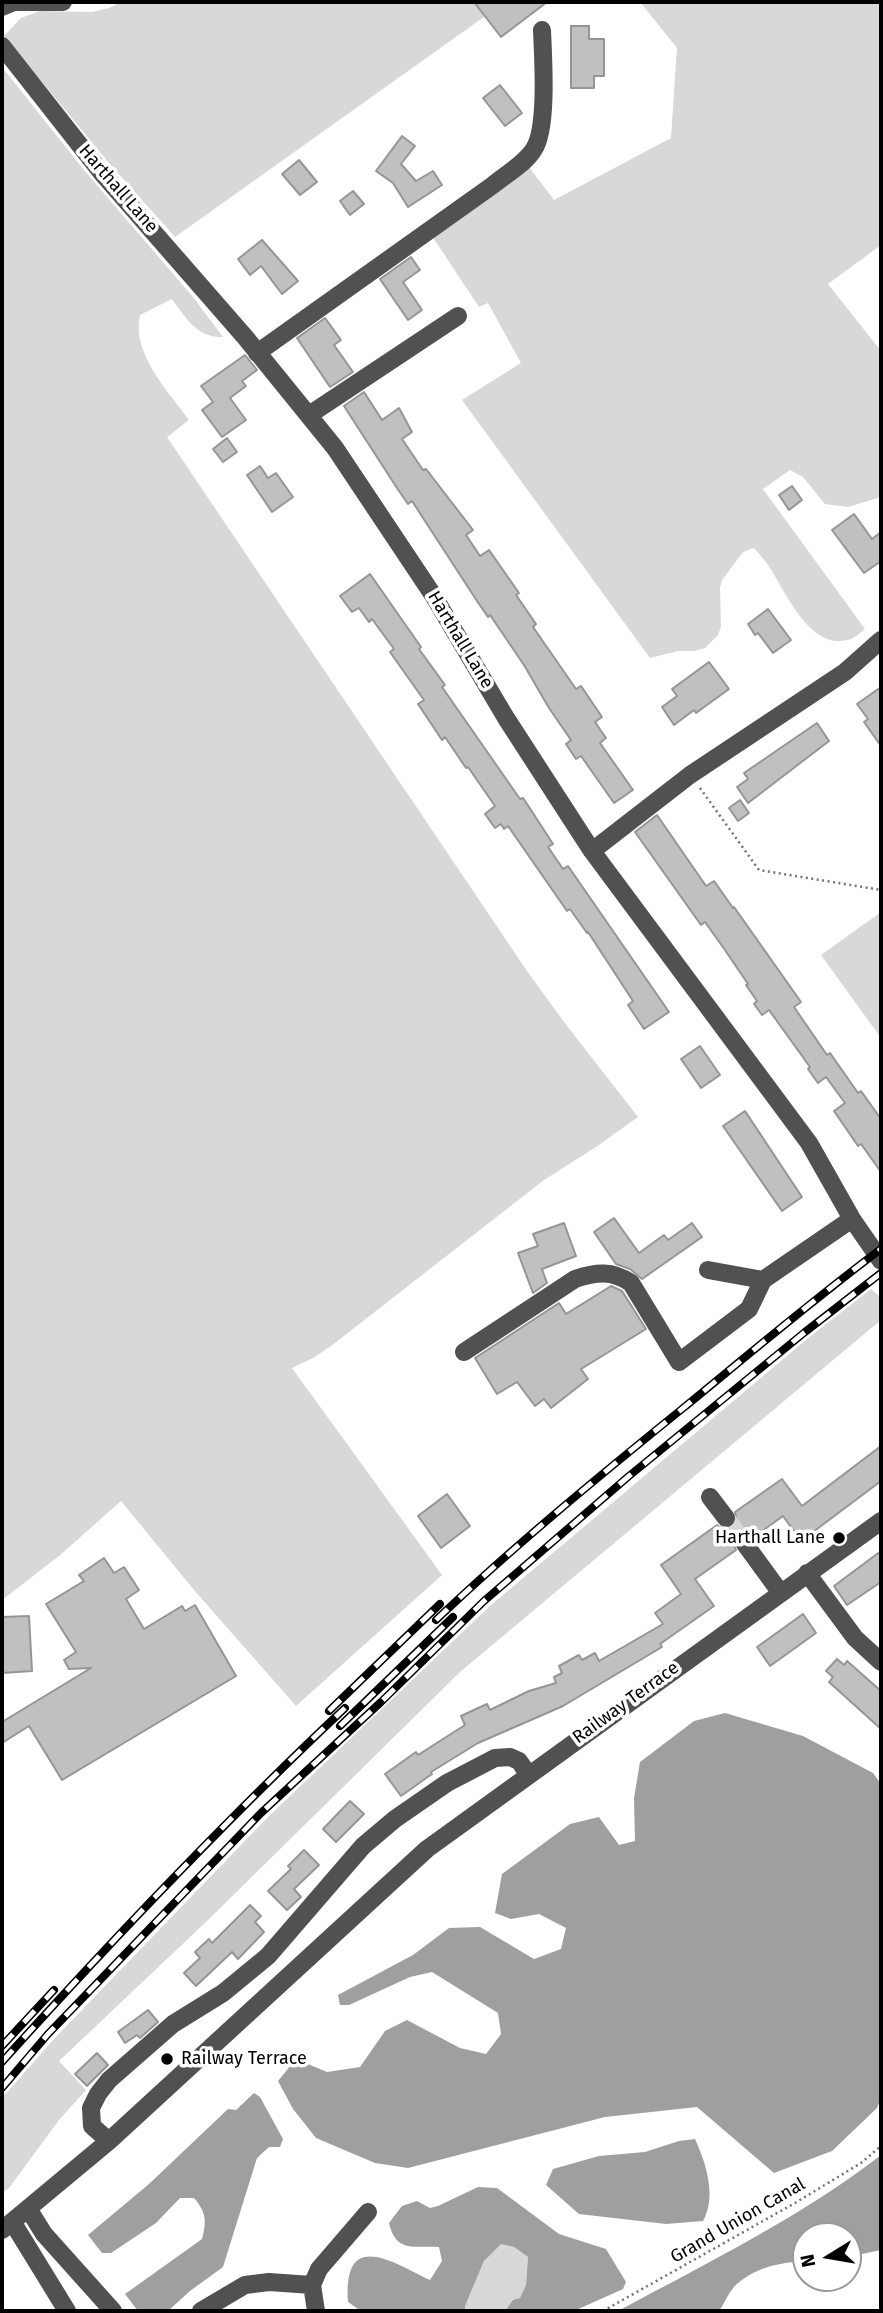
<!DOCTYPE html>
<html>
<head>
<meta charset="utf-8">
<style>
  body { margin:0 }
  #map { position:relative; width:883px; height:2313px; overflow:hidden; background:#fff; font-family:"Fira Sans",sans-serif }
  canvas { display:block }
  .frame { position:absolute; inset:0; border:4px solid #000; pointer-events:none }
  .north { position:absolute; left:792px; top:2222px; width:70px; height:70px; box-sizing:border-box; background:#fff; border:2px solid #999; border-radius:50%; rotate:259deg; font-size:19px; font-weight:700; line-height:28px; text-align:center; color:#000 }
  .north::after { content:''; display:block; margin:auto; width:24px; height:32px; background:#000; clip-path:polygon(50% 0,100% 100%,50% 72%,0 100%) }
</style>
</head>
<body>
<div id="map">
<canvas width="883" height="2313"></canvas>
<div class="frame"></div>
<div class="north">N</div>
</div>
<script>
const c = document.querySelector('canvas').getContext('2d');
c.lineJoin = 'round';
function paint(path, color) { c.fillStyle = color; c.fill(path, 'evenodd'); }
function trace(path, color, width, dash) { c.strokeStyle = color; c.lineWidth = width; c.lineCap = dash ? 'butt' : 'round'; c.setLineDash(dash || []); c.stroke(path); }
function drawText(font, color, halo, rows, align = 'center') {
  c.font = font + ' "Fira Sans",sans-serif'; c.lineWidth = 7; c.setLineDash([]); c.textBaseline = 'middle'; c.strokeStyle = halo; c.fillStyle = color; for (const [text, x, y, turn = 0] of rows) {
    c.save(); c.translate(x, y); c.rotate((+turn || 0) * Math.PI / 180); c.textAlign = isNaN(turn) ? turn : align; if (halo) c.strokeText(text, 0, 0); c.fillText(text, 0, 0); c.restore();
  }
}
paint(new Path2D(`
  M122 2H505L175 237 109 163 4 36 21 18 40 11 92 12 109 8Z
  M640 2H881V245L828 284 881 351V497L848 507 825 504 803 477 790 470 763 489 865 629C860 633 853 639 847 640 809 650 785 590 768 565 764 559 759 554 754 548L743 552 722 580 720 588 721 627 718 635 705 648 694 651H678L650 658 462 400 521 363 488 303 479 307 432 236 529 167 554 200 671 138 677 48Z
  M2 67 84 170 193 297 223 337C197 338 186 318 172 299L140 315C131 353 168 391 189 420L167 437 527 971 564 1022 638 1117 596 1147 544 1180 331 1346 313 1358 292 1368 442 1575 296 1706 194 1590 121 1501 59 1556 2 1600Z
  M881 912V1038L821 955Z
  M871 1289 881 1298V1320L460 1672 207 1921 59 2061 86 2090 59 2120 9 2188 2 2193V2098L54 2039 267 1818 491 1605 807 1339Z
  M500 2243 514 2247 528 2257 526 2285 520 2298 513 2301 505 2311H465V2306L484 2261Z`), '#d8d8d8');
paint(new Path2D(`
  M725 1713 803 1736 873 1773 881 1784V2098L877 2108 832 2151 774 2173 697 2107 605 2117 408 2168 375 2163 316 2138 293 2109 278 2081 296 2059 327 2072 360 2067 385 2031 407 2020 460 2048 486 2054 501 2034 498 2013 432 1972 410 1977 349 2005H340L338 1995 413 1955 449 1928 480 1927 534 1959 561 1949 566 1928 539 1914 511 1919 495 1913 502 1874 570 1824 599 1817 619 1845 635 1841 634 1798 640 1762 694 1721Z
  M254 2093 260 2097 283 2139 280 2147H269L257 2158 223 2267 190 2291 168 2311H138L125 2294 202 2239C207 2221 206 2212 194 2198H180L156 2223 111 2253H102L88 2235 149 2184 228 2109 236 2110Z
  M695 2139C706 2163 717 2197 703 2221L666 2224 579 2214 546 2185 553 2169 599 2156 645 2152 679 2141Z
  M881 2155V2250L848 2257V2236H806V2261C781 2262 752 2268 734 2287 728 2294 724 2304 719 2311H618C705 2264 803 2216 881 2155Z
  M478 2187 497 2188 559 2234 606 2249 626 2282 623 2289 574 2311H505L513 2300 520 2298 526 2285 528 2257 514 2247 501 2244 484 2261 465 2306V2311H361L348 2302C343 2229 391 2261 430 2280L442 2261 439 2247C415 2245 396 2254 389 2223L402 2206 417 2201 430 2208 438 2206Z`), '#9f9f9f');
const building = new Path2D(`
  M474 2H547L501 37Z
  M571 26H589V39H604V76H594V88H571Z
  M500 85 522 113 505 126 483 98Z
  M402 136 415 146 401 164 416 181 433 171 442 185 408 207 393 183 376 171Z
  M299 160 317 182 300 195 282 174Z
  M353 191 364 204 350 215 340 201Z
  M262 240 298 281 282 294 261 266 250 275 238 259Z
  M411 257 420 270 403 282 422 310 408 320 380 279Z
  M325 318 341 340 334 345 353 372 330 387 297 338Z
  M245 355 257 370 242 381 246 386 230 398 246 420 222 437 202 410 213 402 201 386Z
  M364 392 382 420 399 408 412 432 402 439 423 470 426 469 473 530 466 535 480 556 489 550 519 593 516 595 536 624 533 627 576 689 581 686 602 717 595 722 606 738 600 743 633 790 614 803 581 756 576 759 566 744 571 740 549 708 524 665 490 615 488 617 477 601 412 501 408 504 397 488 344 406Z
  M227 438 237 452 223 462 213 449Z
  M260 466 268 478 276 473 293 497 272 512 247 475Z
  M792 486 802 500 789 510 779 495Z
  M854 514 872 539 881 532V561L864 573 832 530Z
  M370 574 421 647 419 649 445 685 442 687 520 799 523 798 531 810 553 844 548 847 563 869 568 866 669 1012 644 1029 628 1005 633 1001 588 932 587 933 570 909 567 911 508 826 504 829 501 824 495 828 485 814 495 806 468 767 466 768 445 737 442 740 418 704 424 700 390 652 394 649 372 619 369 622 359 608 352 612 340 596Z
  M768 609 791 640 773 653 758 633 755 635 748 624Z
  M709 662 729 689 696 713 694 710 674 725 662 707 677 696 672 689Z
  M881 687V746L864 722 868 719 857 704Z
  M817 723 829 741 748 803 737 787 748 779 744 773Z
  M740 800 749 813 738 821 729 808Z
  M657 815 706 886 714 881 733 908 734 907 801 1002 794 1007 827 1055 830 1053 858 1093 861 1091 881 1119V1172L861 1144 858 1146 834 1111 845 1103 826 1077 818 1083 808 1069 810 1067 769 1010 762 1015 754 1004 757 1001 746 985 748 984 725 950 705 922 701 925 635 832Z
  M700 1046 720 1075 701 1088 681 1059Z
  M745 1111 802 1197 782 1211 723 1126Z
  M614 1218 639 1253 664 1235 668 1240 692 1223 702 1237 642 1279 630 1269 616 1264 594 1232Z
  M564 1223 576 1256 542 1269 547 1283 533 1293 518 1253 538 1246 533 1234Z
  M611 1286 622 1291 646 1329 581 1369 588 1379 551 1408 544 1399 535 1406 517 1382 497 1394 475 1358 559 1303 566 1314Z
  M881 1446V1481L801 1541 783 1516 754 1537 744 1533 738 1535 734 1545 736 1550 695 1579 714 1606 660 1644 662 1647 563 1706 478 1743 431 1772 432 1774 401 1796 385 1774 416 1752 418 1755 465 1725 461 1716 487 1704 490 1710 529 1691 556 1683 554 1677 562 1673 559 1666 579 1655 582 1660 595 1653 599 1661 663 1624 655 1613 681 1594 661 1565 717 1525 722 1529 732 1527 737 1522 735 1512 782 1479 802 1506Z
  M447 1494 470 1526 441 1548 418 1516Z
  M881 1551V1582L847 1605 834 1586Z
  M104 1558 114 1573 124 1567 139 1590 126 1599 144 1629 182 1606 185 1611 195 1605 236 1676 62 1780 29 1726 2 1743V1722L91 1668 69 1669 64 1660 76 1652 46 1604 84 1581 79 1575Z
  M803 1614 816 1633 770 1666 757 1647Z
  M29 1616 32 1671 2 1673V1617Z
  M837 1659 844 1665 847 1661 881 1691V1729L829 1682 833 1677 826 1671Z
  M350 1801 364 1814 336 1842 323 1829Z
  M304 1850 319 1865 294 1889 301 1897 287 1910 268 1891 291 1869 288 1866Z
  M250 1905 261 1916 255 1922 264 1932 238 1959 232 1952 196 1986 184 1973 200 1958 195 1952 209 1939 212 1943Z
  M148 2010 158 2022 140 2038 137 2035 125 2043 118 2032Z
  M97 2053 108 2065 87 2086 75 2074Z`);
paint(building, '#c0c0c0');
trace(building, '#959595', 2);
trace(new Path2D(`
  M726 1518 745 1544`), '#d9d9d9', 18, [18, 9]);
trace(new Path2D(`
  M700 788 759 870 881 890
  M603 2311 795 2203 861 2163 881 2146`), '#737373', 2.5, [2, 3.5]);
trace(new Path2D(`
  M2 7 14 2H63
  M2 46 101 172 245 337 335 448 433 595 506 718 592 851 809 1143 852 1219 881 1261
  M257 353 493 185C506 174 525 164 534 149 548 128 543 56 542 30
  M309 415 458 316
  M592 851 690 775 845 672 881 640
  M708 1270 763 1280 852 1219
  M464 1352 575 1279C596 1272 612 1270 631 1283L679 1362 749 1309 763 1280
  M710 1497 726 1518
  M745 1544 780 1592
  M807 1573 855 1638 881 1662
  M109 2141 92 2126 91 2108 98 2094 109 2080 173 2024 223 1993 268 1956 363 1846 395 1819 447 1783 495 1758 510 1757 519 1761 528 1774
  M29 2210 44 2234 113 2311
  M13 2223 67 2311
  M2 2230 109 2141 427 1849 881 1521
  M312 2285 319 2269 368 2212
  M201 2311 245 2285 269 2282 312 2285 316 2311`), '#515151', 18);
const rail = new Path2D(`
  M436 1620C514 1546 598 1477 682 1409 748 1355 813 1300 881 1249
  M329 1711 440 1604
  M340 1726 453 1617
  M2 2046 54 1990
  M2 2062C112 1940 225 1821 345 1708
  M2 2088 48 2034 261 1813 381 1702 484 1601 629 1476 805 1332 881 1273`);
trace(rail, '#000', 8);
trace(rail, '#fff', 5, [16]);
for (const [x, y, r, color] of [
  [839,1538,7,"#000"],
  [167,2059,7,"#000"]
]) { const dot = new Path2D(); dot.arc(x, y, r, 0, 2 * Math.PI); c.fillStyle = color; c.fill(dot); trace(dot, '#fff', 2.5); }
drawText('18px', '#000', '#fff', [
  ["Harthall Lane",118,189,49],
  ["Harthall Lane",460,640,59],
  ["Railway Terrace",626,1703,-36],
  ["Grand Union Canal",738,2221,-30]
]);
drawText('18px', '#000', '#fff', [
  ["Harthall Lane",825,1538],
  ["Railway Terrace",181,2059,"left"]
], 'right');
</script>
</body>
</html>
